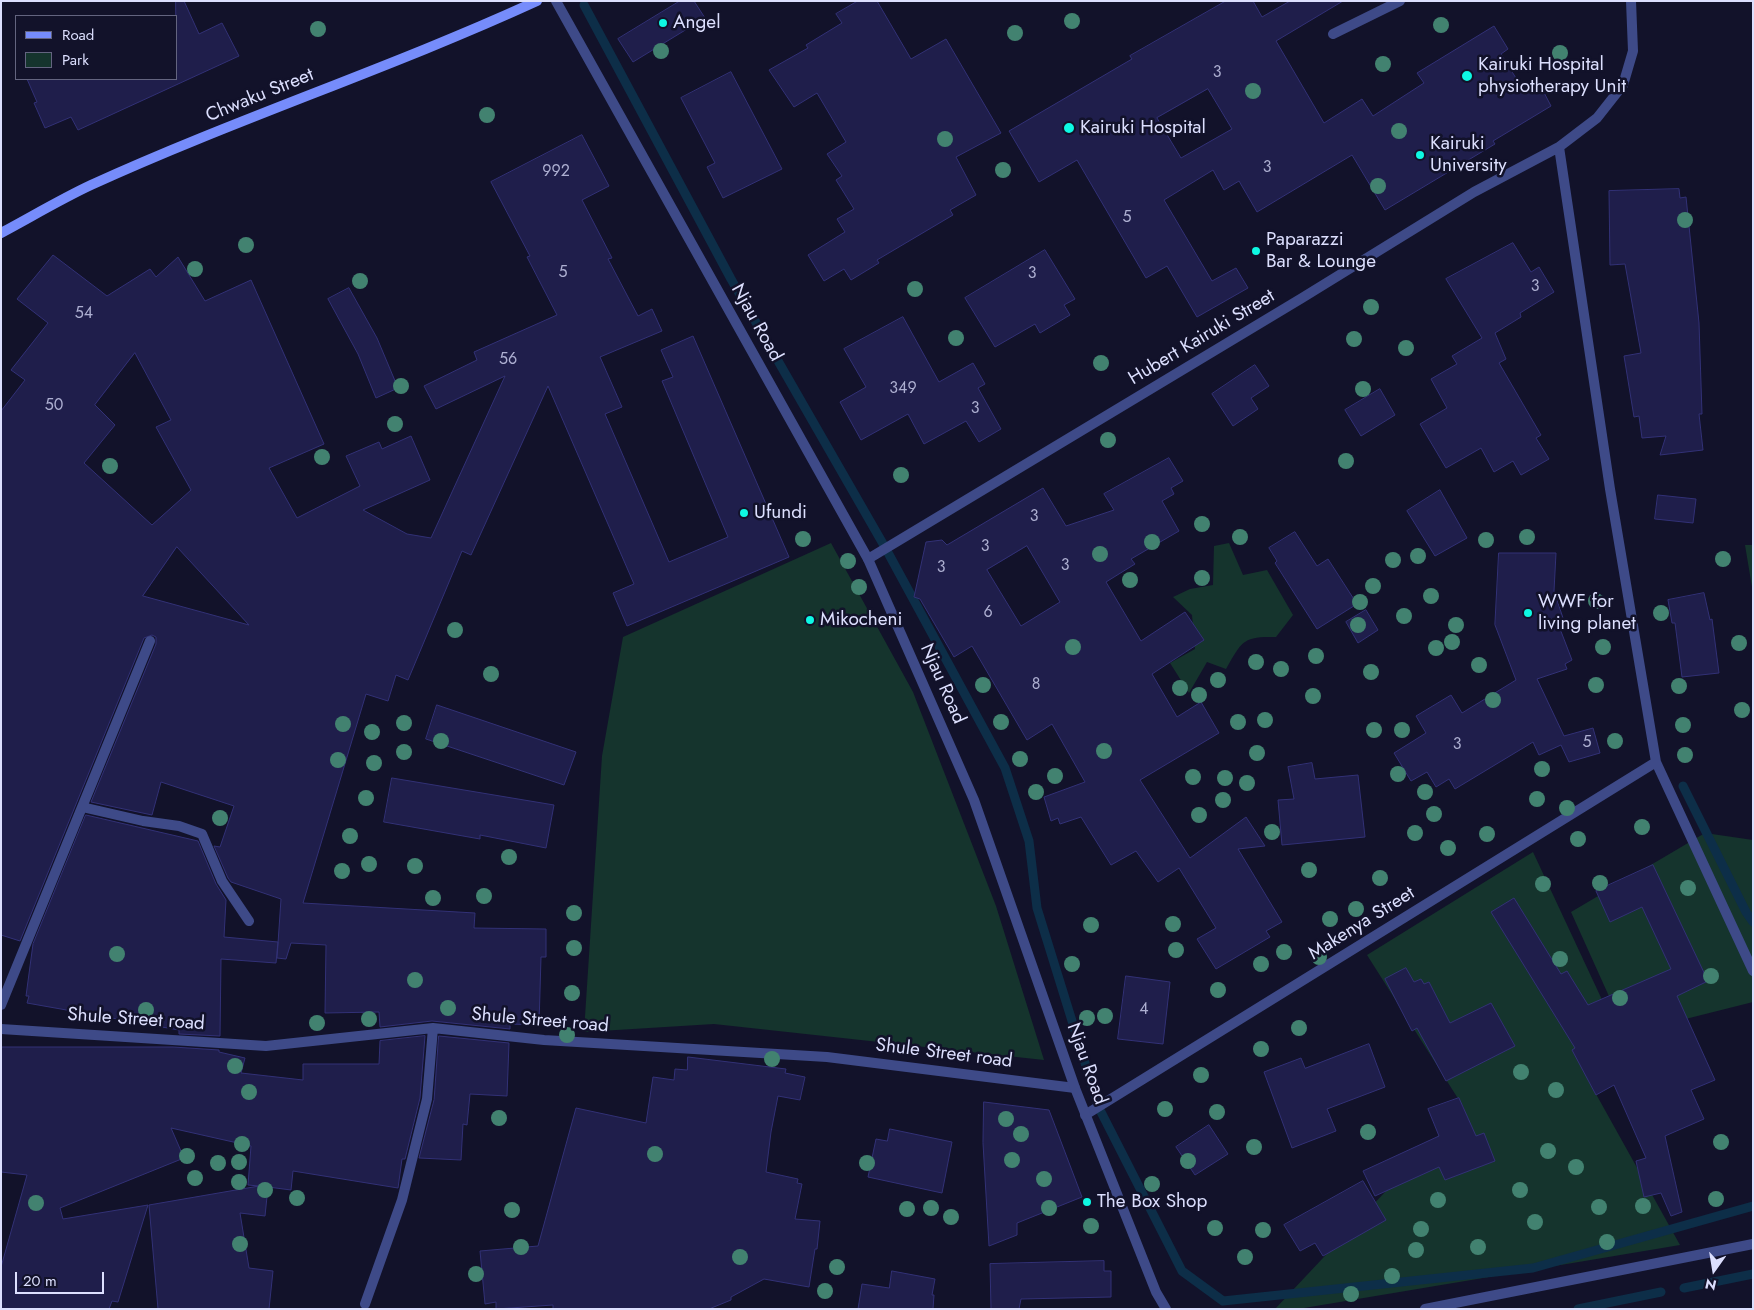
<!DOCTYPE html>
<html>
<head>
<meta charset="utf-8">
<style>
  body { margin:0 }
  #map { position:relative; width:1754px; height:1310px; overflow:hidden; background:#12122a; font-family:Jost,sans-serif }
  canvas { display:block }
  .frame { position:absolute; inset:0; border:2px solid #dcdffe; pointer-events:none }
  .legend { position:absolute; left:15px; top:15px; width:162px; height:65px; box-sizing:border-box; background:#12122a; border:1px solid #63647f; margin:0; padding:6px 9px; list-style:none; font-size:15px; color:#dcdffe }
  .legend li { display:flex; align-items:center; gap:10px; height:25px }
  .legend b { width:25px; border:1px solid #63647f }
  .north { position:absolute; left:1689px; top:1245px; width:50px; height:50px; -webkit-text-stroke:4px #12122a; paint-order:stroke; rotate:193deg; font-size:14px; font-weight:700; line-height:20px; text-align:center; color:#dcdffe }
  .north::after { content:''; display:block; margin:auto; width:18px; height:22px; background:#dcdffe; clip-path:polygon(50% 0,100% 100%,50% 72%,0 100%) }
  .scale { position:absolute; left:15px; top:1272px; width:89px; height:22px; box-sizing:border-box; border:2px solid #dcdffe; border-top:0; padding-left:6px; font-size:15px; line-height:18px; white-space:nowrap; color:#dcdffe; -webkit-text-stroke:4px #12122a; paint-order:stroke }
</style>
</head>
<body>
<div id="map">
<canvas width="1754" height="1310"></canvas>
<div class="frame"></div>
<ul class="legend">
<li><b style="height:6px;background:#768cfb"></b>Road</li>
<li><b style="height:14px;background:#15342d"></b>Park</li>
</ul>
<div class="north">N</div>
<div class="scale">20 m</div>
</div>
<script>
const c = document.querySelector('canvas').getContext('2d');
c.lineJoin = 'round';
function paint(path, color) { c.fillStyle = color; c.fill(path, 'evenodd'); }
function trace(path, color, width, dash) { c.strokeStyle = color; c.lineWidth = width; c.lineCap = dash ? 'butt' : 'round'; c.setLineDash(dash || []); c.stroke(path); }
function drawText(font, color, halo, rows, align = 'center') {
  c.font = font + ' Jost,sans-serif'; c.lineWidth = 5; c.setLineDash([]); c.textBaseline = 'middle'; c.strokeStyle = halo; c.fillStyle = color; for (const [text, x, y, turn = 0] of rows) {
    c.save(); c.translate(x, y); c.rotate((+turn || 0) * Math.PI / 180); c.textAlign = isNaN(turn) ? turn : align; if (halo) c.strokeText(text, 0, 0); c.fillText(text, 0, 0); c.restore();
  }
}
paint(new Path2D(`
  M831 543 913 692 996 906 1044 1060 714 1024 584 1032 602 756 623 637Z
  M1229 543 1243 575 1267 570 1293 615 1276 637C1243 636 1242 641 1226 669L1207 662 1189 693 1170 663 1195 649 1192 615 1173 597 1190 589 1213 585 1214 546Z
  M1745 545H1753V593Z
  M1705 833 1753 840V1002L1626 1034 1571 912Z
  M1533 852 1625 1049 1591 1085 1680 1245 1298 1309H1275L1464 1108 1367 955Z`), '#15342d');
trace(new Path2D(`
  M584 5 731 279 886 549 1005 768 1029 841 1037 908 1099 1108 1182 1271 1223 1301 1533 1268 1753 1206
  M1683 786 1746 912 1753 922
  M1684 1288 1753 1274
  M1578 1309 1661 1292`), '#0d2e48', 9);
const building = new Path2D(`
  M176 1H184L199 34 222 23 239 56 78 130 71 117 45 128 34 103 37 102 27 79H176Z
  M680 1H694L705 18 633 62 618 39Z
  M858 1H877L911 59 946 39 1001 133 956 157 976 195 950 210 953 215 877 260 879 263 851 280 844 269 824 281 808 255 845 232 837 219 854 209 836 180 842 176 827 154 846 142 817 93 794 107 769 70 808 48 806 45 842 23 836 14Z
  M1226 1H1253L1262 17 1290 1H1343L1276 41 1324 123 1362 99 1373 116 1424 83 1417 73 1494 26 1508 49 1501 54 1524 91 1539 83 1551 106 1493 141 1495 144 1385 210 1352 155 1257 212 1239 181 1224 190 1213 170 1164 200 1212 281 1236 268 1248 288 1197 317 1167 266 1146 278 1077 160 1039 182 1009 131 1132 59 1130 56ZM1208 89 1232 129 1181 158 1157 118Z
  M731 72 782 169 723 198 707 167 715 163 681 98Z
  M582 135 609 186 582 200 612 258 608 259 638 316 652 309 662 331 600 357 622 407 605 414 669 562 728 537 662 381 673 377 661 350 693 336 789 557 627 626 613 593 634 584 548 386 471 555 462 551 408 680 396 675 388 701 366 694 303 903 475 913 474 928 546 929V957H541L539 1025 510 1024V1029L432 1021 380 1027 379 1012 325 1013 326 945 291 943 286 959 277 958 281 899 231 882 228 878 214 846 220 847 234 806 161 782 152 815 91 802 156 644V637L152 635 144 638 20 941 1 935V411L25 380 11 370 48 323 17 299 53 255 107 296 150 269 156 277 178 257 205 301 251 280 324 444 269 468 297 518 360 486 346 456 379 442 382 449 411 436 430 480 363 510 407 534 431 538 505 376 436 409 424 386 477 360 474 352 557 315 527 257 530 256 491 182ZM135 353 171 420 156 427 191 490 152 525 84 463 115 425 95 405ZM177 547 249 625 143 596Z
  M1679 189 1680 198 1686 197 1699 323 1702 414H1699L1703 450 1660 455 1666 436 1642 438 1639 416 1634 417 1624 356 1641 353 1625 264 1610 265 1609 191Z
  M1513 243 1531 272 1539 267 1554 292 1520 313 1521 317 1495 333 1506 359 1499 363 1541 435 1536 438 1549 459 1521 475 1513 461 1494 472 1481 448 1446 468 1420 424 1447 408 1431 379 1457 364 1452 356 1482 338 1446 279Z
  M1045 250 1075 299 1064 305 1070 315 1040 333 1035 324 995 347 965 298Z
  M349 288 377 338 398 388 376 398 358 354 328 299Z
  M903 317 939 382 973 363 985 384 978 388 1001 429 979 442 966 421 924 444 908 414 861 440 840 402 866 387 844 349Z
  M1255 365 1269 386 1251 398 1258 409 1233 426 1212 394Z
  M1380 389 1395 415 1361 436 1345 410Z
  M1169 458 1183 481 1171 488 1174 494 1162 501 1179 531 1131 559 1135 564 1106 582 1141 641 1185 612 1204 640 1152 674 1177 717 1201 702 1219 733 1140 780 1190 858 1246 817 1265 846 1238 849 1282 922 1266 931 1270 937 1216 969 1197 939 1216 928 1179 868 1158 882 1136 851 1111 865 1081 817 1060 824 1058 818 1051 821 1044 797 1085 782 1052 724 1027 740 972 646 954 657 920 599 914 597 926 542 942 540 947 545 1043 488 1066 526 1114 510 1104 494ZM1027 546 1060 602 1021 626 987 570Z
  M1440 490 1467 538 1435 556 1407 511Z
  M1658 495 1696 499 1693 523 1655 519Z
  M1295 532 1317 566 1328 559 1357 604 1317 629 1275 563 1277 561 1269 548Z
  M1499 553H1556L1554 591 1563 618 1557 621 1572 660 1565 664 1567 669 1537 679 1564 736 1593 728 1600 753 1569 762 1561 745 1539 755 1533 742 1455 789 1449 779 1436 787 1427 772 1411 781 1394 753 1426 733 1416 716 1451 695 1462 713 1516 680 1495 625Z
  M1704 593 1710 620 1712 619 1719 673 1682 677 1675 623H1672L1668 600Z
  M1366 610 1378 630 1358 643 1346 622Z
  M437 705 576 752 564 785 426 739Z
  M1312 763 1315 779 1358 775 1365 837 1282 845 1278 800 1294 799 1288 767Z
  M392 778 554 805 546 848 480 835V839L384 822Z
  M86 815 198 841 216 884 226 900 224 937 278 942 276 963 221 959 220 1036 179 1034V1030L27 1003 29 996H26L33 944Z
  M1653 865 1708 981 1677 996 1715 1080 1691 1090 1704 1119 1665 1136 1682 1212 1671 1216 1661 1193 1644 1197 1636 1161 1646 1158 1614 1085 1596 1095 1572 1050 1575 1048 1491 912 1514 898 1561 974 1567 971 1588 1005 1671 969 1642 907 1610 922 1596 891Z
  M1406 968 1414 982 1421 979 1424 984 1429 982 1450 1023 1491 1003 1515 1046 1446 1081 1417 1028 1412 1031 1385 979Z
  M1126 976 1170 982 1163 1044 1118 1039Z
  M425 1036 420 1098 405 1159H402L398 1188 293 1171 291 1190 268 1187 265 1216 240 1213 249 1268 273 1271 269 1309H158L149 1205 259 1186 248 1185 251 1146 171 1128 184 1158 60 1208 63 1219 148 1205 118 1302 112 1301 109 1309H1V1267L27 1175 1 1172V1047H173L219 1050V1052L245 1058 241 1073 303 1080V1064H379L380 1041Z
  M439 1036 509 1043 507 1096 470 1094 467 1125 463 1124 461 1160 419 1158 434 1100Z
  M1369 1044 1385 1087 1327 1109 1336 1131 1292 1148 1264 1072 1301 1058 1305 1068Z
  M688 1057 786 1069 785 1073 805 1077 800 1100 778 1096 771 1132 766 1172 798 1179 797 1183 802 1184 795 1219 820 1221 817 1249H815L809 1287 764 1279 731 1297V1300L709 1309H553V1305L496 1309V1302L485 1304 480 1251 538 1246 576 1108 646 1123 653 1077 674 1080 675 1069 687 1070Z
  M1459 1098 1476 1136 1484 1133 1495 1161 1445 1180 1439 1167 1375 1196 1363 1171 1439 1136 1428 1109Z
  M984 1102 1049 1110 1082 1197 1017 1223V1235L989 1246 983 1143Z
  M1209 1125 1228 1154 1195 1175 1176 1147Z
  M890 1129 952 1142 942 1193 868 1177 876 1139 887 1141Z
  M1363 1181 1386 1220 1323 1256 1315 1243 1300 1251 1284 1225Z
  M1104 1261V1271H1111V1297L1021 1299 1019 1309H991L990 1264Z
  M892 1271 935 1279 932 1295H934L933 1309H858L862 1284 889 1288Z`);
paint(building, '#1f1e4b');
trace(building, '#323176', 1);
trace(new Path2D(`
  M1333 34 1400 1`), '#3e4a88', 10);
trace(new Path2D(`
  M1559 147 1610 489 1656 762 1753 971
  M868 559 1302 298 1474 192 1559 147 1597 118 1623 85 1633 51 1631 1
  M82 807 143 821 179 826 202 834 222 881 249 921
  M1 1005 150 641
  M1 1029 266 1046 433 1028 544 1040 827 1057 1075 1088
  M1085 1115 1656 762
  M365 1304 402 1200 427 1099 433 1028`), '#3e4a88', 10);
trace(new Path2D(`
  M556 1 868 559 974 800 1075 1088 1156 1292 1166 1309
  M1425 1309 1753 1244`), '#3e4a88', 10);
trace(new Path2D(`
  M1 233C31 217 61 199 91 185 238 118 391 68 537 1`), '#768cfb', 10);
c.fillStyle = '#428270';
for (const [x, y] of [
  [1072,21],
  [1441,25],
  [318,29],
  [1015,33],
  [661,51],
  [1560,53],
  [1383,64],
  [1253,91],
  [487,115],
  [1399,131],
  [945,139],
  [1003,170],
  [1378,186],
  [1685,220],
  [246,245],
  [195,269],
  [360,281],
  [915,289],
  [1371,307],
  [956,338],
  [1354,339],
  [1406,348],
  [1101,363],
  [401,386],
  [1363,389],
  [395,424],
  [1108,440],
  [322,457],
  [1346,461],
  [110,466],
  [901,475],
  [1202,524],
  [1240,537],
  [1527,537],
  [803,539],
  [1486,540],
  [1152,542],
  [1100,554],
  [1418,556],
  [1723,559],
  [1393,560],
  [848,561],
  [1202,578],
  [1130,580],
  [1373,586],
  [859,587],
  [1431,596],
  [1596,601],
  [1360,602],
  [1661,613],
  [1404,616],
  [1358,625],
  [1456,625],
  [455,630],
  [1452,642],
  [1739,643],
  [1073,647],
  [1603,647],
  [1436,648],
  [1316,656],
  [1256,662],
  [1479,665],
  [1281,669],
  [1371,672],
  [491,674],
  [1218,680],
  [983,685],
  [1596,685],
  [1679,686],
  [1180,688],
  [1199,695],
  [1313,696],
  [1493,700],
  [1742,710],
  [1265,720],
  [1001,722],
  [1238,722],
  [404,723],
  [343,724],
  [1683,725],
  [1374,730],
  [1402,730],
  [372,732],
  [441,741],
  [1615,741],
  [1104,751],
  [404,752],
  [1257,753],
  [1685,755],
  [1020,759],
  [338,760],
  [374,763],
  [1542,769],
  [1398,774],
  [1055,776],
  [1193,777],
  [1225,778],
  [1247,783],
  [1036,792],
  [1425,792],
  [366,798],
  [1537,799],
  [1223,800],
  [1567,808],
  [1434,814],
  [1199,815],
  [220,818],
  [1642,827],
  [1272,832],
  [1415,833],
  [1487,834],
  [350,836],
  [1578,839],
  [1448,848],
  [509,857],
  [369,864],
  [415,866],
  [1309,870],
  [342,871],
  [1380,878],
  [1600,883],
  [1543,884],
  [1688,888],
  [484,896],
  [433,898],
  [1356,909],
  [574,913],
  [1330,919],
  [1173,924],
  [1091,925],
  [574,948],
  [1176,950],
  [1284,952],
  [117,954],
  [1319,957],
  [1560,959],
  [1072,964],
  [1261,964],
  [1711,976],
  [415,980],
  [1218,990],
  [572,993],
  [1620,998],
  [448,1008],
  [146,1010],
  [1105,1016],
  [1087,1018],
  [369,1019],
  [317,1023],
  [1299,1028],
  [567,1035],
  [1261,1049],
  [772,1059],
  [235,1066],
  [1521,1072],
  [1201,1075],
  [1556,1090],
  [249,1092],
  [1165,1109],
  [1217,1112],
  [499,1118],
  [1006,1119],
  [1368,1132],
  [1021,1134],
  [1721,1142],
  [242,1144],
  [1254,1147],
  [1548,1151],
  [655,1154],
  [187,1156],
  [1012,1160],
  [1188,1161],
  [239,1162],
  [218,1163],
  [867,1163],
  [1576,1167],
  [195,1178],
  [1044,1179],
  [239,1182],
  [1152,1184],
  [265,1190],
  [1520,1190],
  [297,1198],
  [1716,1199],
  [1438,1200],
  [36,1203],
  [1643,1206],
  [1599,1207],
  [931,1208],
  [1049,1208],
  [907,1209],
  [512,1210],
  [951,1217],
  [1535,1222],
  [1091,1226],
  [1215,1228],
  [1421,1229],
  [1263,1230],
  [1607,1242],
  [240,1244],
  [521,1247],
  [1478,1247],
  [1416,1250],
  [740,1257],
  [1245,1257],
  [837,1267],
  [476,1274],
  [1392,1276],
  [825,1291],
  [1351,1294]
]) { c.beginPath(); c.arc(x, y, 8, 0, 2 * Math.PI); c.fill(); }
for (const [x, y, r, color] of [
  [663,23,5,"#0ef8e3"],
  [1467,76,6,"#0ef8e3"],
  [1069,128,6,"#0ef8e3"],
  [1420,155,5,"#0ef8e3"],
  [1256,251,5,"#0ef8e3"],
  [744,513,5,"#0ef8e3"],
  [1528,613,5,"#0ef8e3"],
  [810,620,5,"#0ef8e3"],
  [1087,1202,5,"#0ef8e3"]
]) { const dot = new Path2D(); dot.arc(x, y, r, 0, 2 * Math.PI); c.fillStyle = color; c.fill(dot); trace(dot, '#12122a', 2); }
drawText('16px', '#adafd1', null, [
  ["3",1217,73],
  ["3",1267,168],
  ["992",556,172],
  ["5",1127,218],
  ["5",563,273],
  ["3",1032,274],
  ["3",1535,287],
  ["54",84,314],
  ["56",508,360],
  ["349",903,389],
  ["50",54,406],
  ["3",975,409],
  ["3",1034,517],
  ["3",985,547],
  ["3",1065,566],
  ["3",941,568],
  ["6",988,613],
  ["8",1036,685],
  ["5",1587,743],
  ["3",1457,745],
  ["4",1144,1010]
]);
drawText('19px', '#dcdffe', '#12122a', [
  ["Angel",673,23],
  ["Kairuki Hospital",1478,65],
  ["physiotherapy Unit",1478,87],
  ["Kairuki Hospital",1080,128],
  ["Kairuki",1430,144],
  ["University",1430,166],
  ["Paparazzi",1266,240],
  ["Bar & Lounge",1266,262],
  ["Ufundi",754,513],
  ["WWF for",1538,602],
  ["living planet",1538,624],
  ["Mikocheni",820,620],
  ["The Box Shop",1097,1202]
], 'left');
drawText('19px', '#dcdffe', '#12122a', [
  ["Chwaku Street",260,96,-22],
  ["Njau Road",756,323,61],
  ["Hubert Kairuki Street",1202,338,-31],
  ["Njau Road",942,684,66],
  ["Makenya Street",1362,924,-32],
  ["Shule Street road",136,1020,4],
  ["Shule Street road",540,1021,5],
  ["Shule Street road",944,1054,7],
  ["Njau Road",1086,1064,70]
]);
</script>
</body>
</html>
